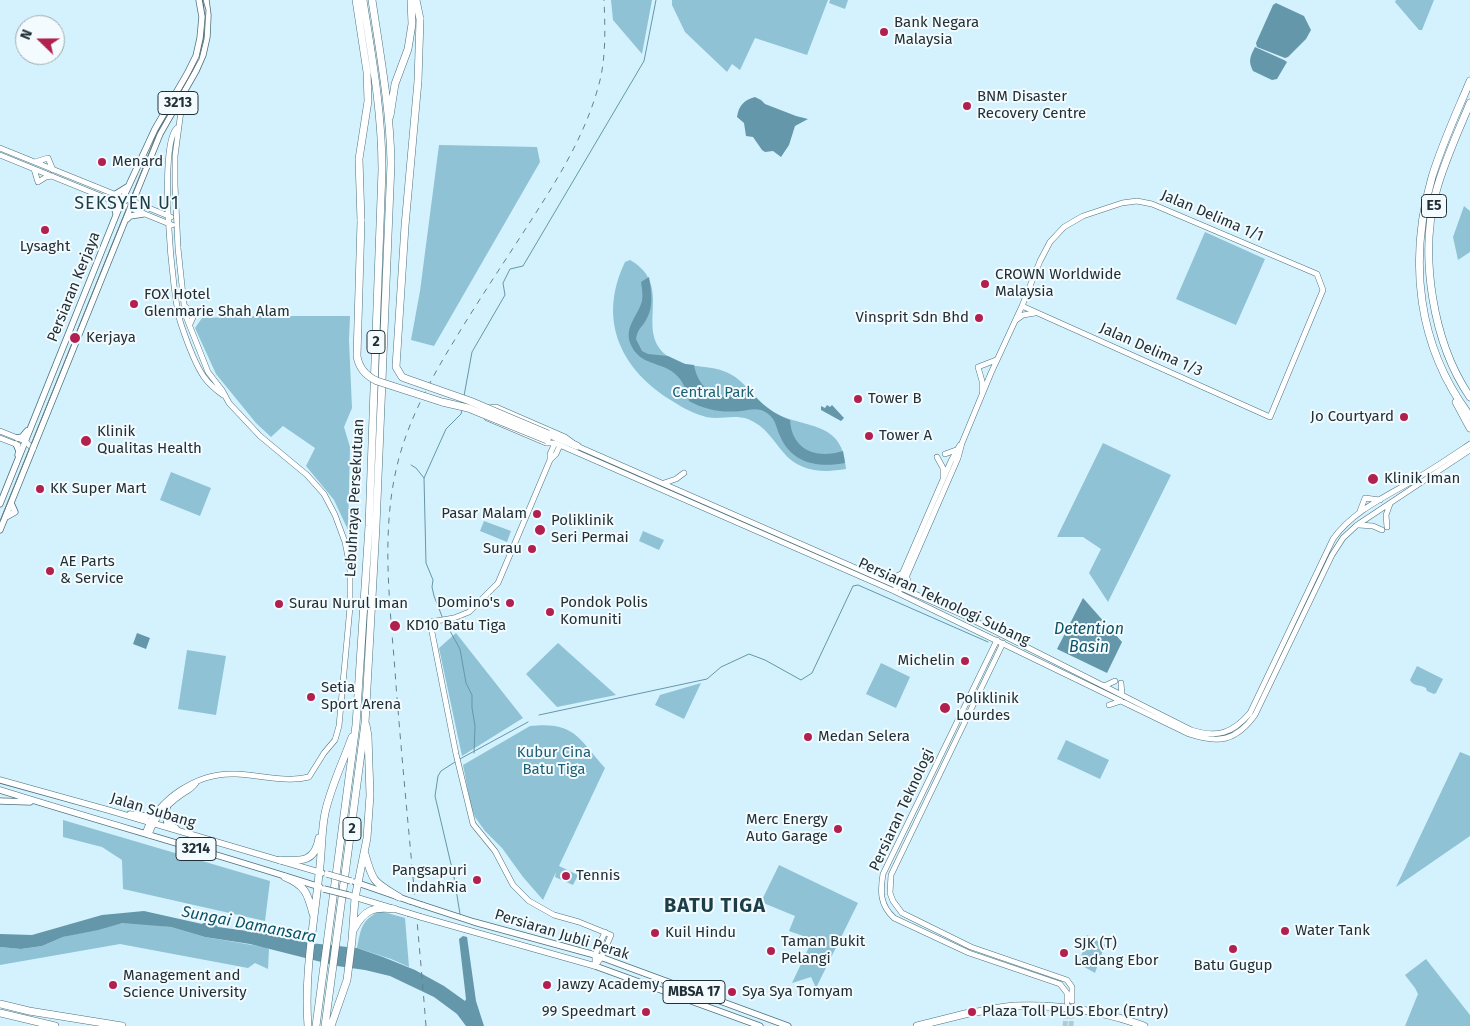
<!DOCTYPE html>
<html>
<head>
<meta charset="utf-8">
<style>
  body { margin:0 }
  #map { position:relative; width:1470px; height:1026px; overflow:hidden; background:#d3f2fe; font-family:"Fira Sans",sans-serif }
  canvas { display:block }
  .north { position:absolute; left:15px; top:15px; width:50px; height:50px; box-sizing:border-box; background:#f3fbfe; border:1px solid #9faaae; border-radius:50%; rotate:292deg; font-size:14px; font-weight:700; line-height:20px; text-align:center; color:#213036 }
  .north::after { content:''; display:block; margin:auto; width:18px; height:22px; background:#b1204e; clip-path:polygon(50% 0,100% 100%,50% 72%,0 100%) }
</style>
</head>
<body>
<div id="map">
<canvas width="1470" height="1026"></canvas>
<div class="north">N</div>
</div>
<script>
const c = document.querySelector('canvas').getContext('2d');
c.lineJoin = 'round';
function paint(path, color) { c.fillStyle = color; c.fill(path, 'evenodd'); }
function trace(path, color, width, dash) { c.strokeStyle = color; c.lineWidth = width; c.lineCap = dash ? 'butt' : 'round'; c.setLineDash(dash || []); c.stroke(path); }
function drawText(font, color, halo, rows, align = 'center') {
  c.font = font + ' "Fira Sans",sans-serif'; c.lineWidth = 4; c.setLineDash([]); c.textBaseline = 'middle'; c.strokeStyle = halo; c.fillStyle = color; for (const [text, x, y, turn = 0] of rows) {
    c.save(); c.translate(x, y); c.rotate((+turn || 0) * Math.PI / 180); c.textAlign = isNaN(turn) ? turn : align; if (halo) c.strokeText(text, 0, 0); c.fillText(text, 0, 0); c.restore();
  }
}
paint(new Path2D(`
  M611 0H652L642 54 613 20Z
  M672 0H828L807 55 755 38 740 70 732 64 727 72 685 32 672 5Z
  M830 0H848L845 9 829 3Z
  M1396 0H1434L1422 30H1419L1395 2Z
  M439 145 537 147 540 162 434 346 411 340 420 291Z
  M1464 206 1470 211V252L1458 260 1453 237Z
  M1205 232 1265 259 1236 325 1176 299Z
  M630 260C678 287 628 336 674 360 690 368 710 365 726 372 744 379 753 398 769 409 799 431 843 416 846 469 823 473 799 472 783 452 772 439 765 426 748 419 732 414 717 421 703 416 690 412 680 406 669 399 619 367 598 318 625 262Z
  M255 316H350L349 340 352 408 344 427 350 447 348 530 334 500 306 466 315 448 283 426 271 437 256 423 216 374 195 328 202 318Z
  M1103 443 1171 475 1108 602 1089 573 1101 549 1083 537H1057Z
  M171 472 211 488 200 516 160 500Z
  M484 521 511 531 507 542 480 531Z
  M643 531 664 540 659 550 639 541Z
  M456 633 523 718 462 756 439 648Z
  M558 643 616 695 557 707 526 674Z
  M187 650 226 656 216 715 178 709Z
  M881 663 910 677 896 708 866 694Z
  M1417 666 1443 679 1436 693 1434 694 1427 691 1426 688C1419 684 1414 687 1410 680Z
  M701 683 684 719 655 705 660 695Z
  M530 726C575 721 579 739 605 768L559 866 578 875 573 885 555 877 556 872 543 900 523 877 502 848 485 831 475 817 471 806 463 765Z
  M1066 740 1109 760 1100 779 1057 759Z
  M1460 752 1470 756V836L1396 887Z
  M63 820 270 881 265 921 123 889 122 860 102 847 63 837Z
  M779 865 858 903 816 988 811 977 792 983 810 945 806 937 789 931 795 916 761 902Z
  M380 911 405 918 409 967 391 959 357 948C361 929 361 920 380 911Z
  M128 922 171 927 205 937 264 947 269 949 268 969 255 963 248 968 120 944 0 965V947L21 949 42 946 63 937Z
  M1087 935 1105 945 1095 973 1079 964Z
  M1426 959 1470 1015V1026H1405L1418 994 1415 988 1405 975Z`), '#8fc2d4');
paint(new Path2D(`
  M1276 3 1304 16 1311 30 1306 39 1288 57 1285 58 1257 47 1256 43 1273 5Z
  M1255 47 1284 60 1287 62 1277 79 1272 80 1253 71C1248 61 1250 57 1255 47Z
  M755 97 761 100 765 104 796 116 808 119 795 126 789 145 781 157 773 151 765 152 762 150 753 137 746 136 744 123 737 117C739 105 744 100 755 97Z
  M649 277C651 289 654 306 647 318 643 327 638 327 636 339L642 351 648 354 668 356 685 364 694 365C699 393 725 407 749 389 760 403 773 414 790 420 792 451 817 459 843 451L845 463C819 468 792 464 780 436 776 428 776 419 767 413 758 407 751 410 741 411 723 413 705 410 689 401 680 354 644 374 631 345 623 328 638 316 642 301 643 295 642 288 641 282Z
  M827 405 830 407 832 405 844 418 841 421 821 410V406L825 408Z
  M1083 598 1122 642 1107 673 1057 649Z
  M137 633 150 638 146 649 133 644Z
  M144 911 202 924 210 919 218 927 262 933 310 943 357 948 383 957 415 970 444 986 465 1001 466 999 459 939 463 936 467 937 476 1001 484 1026H466L457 1014 434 997 390 976 365 970 337 966 250 944 205 937 171 927 123 923 98 930 63 937 42 946 21 949 0 947V934L32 935 102 915Z`), '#6497a9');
trace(new Path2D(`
  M464 396 472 352 505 295 503 283 510 269 523 266 644 61 656 0
  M411 465 416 468 424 478
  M443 619 434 596 432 587 433 580 426 563 424 478 446 429 461 414 462 410
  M445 622 460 649 466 683 472 695V708L475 726 474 753
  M539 715 707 679 721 667 749 654 765 660 801 680 812 673 853 586 858 585 988 642
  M458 760 528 722
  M455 762 441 771 438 776 435 796 454 877 460 914`), '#6497a9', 1);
trace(new Path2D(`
  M1065 1026 1067 1007
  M1071 1026 1072 1001`), '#afcbd6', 5, [5, 2.5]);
const secondary = new Path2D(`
  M177 128C158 144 172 298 181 324 186 339 195 364 204 377 209 384 216 390 223 395
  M0 148 171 217
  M0 155 172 225
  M35 162 48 158 53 170
  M34 169 38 182 46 177 52 176
  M184 305 191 312
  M1016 320 1023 315 1035 313
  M190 324 196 311
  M982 391V381L978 367 996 360
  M488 408 496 407 565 437 577 446 963 615 1191 730C1217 738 1232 734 1250 713L1333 539C1353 511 1385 497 1414 480 1433 469 1452 456 1470 444
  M487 418 546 443H555L894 591 1189 734C1219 744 1236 741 1255 715L1332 555 1343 538 1357 525 1470 450
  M0 431 25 441 33 449
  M0 438 18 445
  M560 445 556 454 550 460 498 583 469 612 454 618 430 622 456 754 473 824 495 851 513 885 529 901 554 915 579 922 611 935 601 958 595 966
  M945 454 956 450
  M937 457 943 468V477
  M550 460V454L555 443
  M664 483 676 479 684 473
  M1360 511 1365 498 1380 500
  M1359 525 1373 526 1382 530
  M1387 527 1386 515 1390 504
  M907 578 913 593
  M883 579 893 578 903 573
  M896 588 951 461 960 445
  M901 589 958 458 962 443 991 373 1022 306 1040 261 1050 242 1064 227 1083 216 1122 203 1137 201 1152 204 1317 274 1323 290 1270 417 1022 306
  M997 640 883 874C880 892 880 905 894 918L969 953 1060 984 1067 993V1002
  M1003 643 891 875 890 893 893 901 902 913 971 947 1067 980 1072 987V1001
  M1121 683 1122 695
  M1104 686 1115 681
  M1109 705 1121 701
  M145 833C158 798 198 772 236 774 260 775 286 783 309 777L324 753 335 740 339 726 350 607V571L348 557 345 542 335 515 324 494 307 475 260 436 229 403 222 390 208 372 185 314 178 248 175 185V156L183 96
  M149 835C154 819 167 805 181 795 187 791 192 789 196 783
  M595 966V955L605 932`);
const primary = new Path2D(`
  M114 195 127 187
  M113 201 116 214
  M127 219 130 216 143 214
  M17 438 22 437 27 431
  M16 444 19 451 18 455
  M0 504 123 198 155 129 187 74 196 56 200 38 202 17 199 0
  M6 517 15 512 11 503
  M0 530 160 134 196 71 203 55 207 37 208 15 206 0
  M0 780 108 810 322 873
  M0 790C106 823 214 853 320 887
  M0 801 30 802
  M167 808 165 814 167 823 176 828
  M130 814 148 816 156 812
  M355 882 410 901
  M348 895 408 913
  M422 905 474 922 595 955 788 1026
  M421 917 595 966 760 1026`);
const highway = new Path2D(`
  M356 0 367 72 368 101 359 159 361 221
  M416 0 420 19
  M1470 81C1457 112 1442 144 1432 177 1408 260 1417 346 1470 416
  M1470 103C1458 132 1444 162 1436 192 1419 256 1433 343 1470 397
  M390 116 395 84 408 49 412 24 411 0
  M1456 402 1470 428
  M548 434 577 446
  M365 854C373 883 374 882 399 897
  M280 860C300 861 315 863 319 838
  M285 877C305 885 308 894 313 914
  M354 929C364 910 374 906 394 909
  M0 1004 29 1011 122 1026
  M976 1012C989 1010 1002 1007 1014 1006 1057 1004 1104 1011 1144 1026
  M0 1013 55 1026
  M308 1026C304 975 314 924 319 874 322 854 321 832 325 813 331 786 343 762 352 737
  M316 1026 356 725 369 526 382 170C382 112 372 57 363 0
  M325 1026 365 723 376 526 391 163C390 108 380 54 372 0
  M331 1026 347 980 352 940 355 898 367 838 370 795 368 736 366 725
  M917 1026 969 1013`);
trace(secondary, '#4d717d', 6);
trace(primary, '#4d717d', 7);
trace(highway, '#4d717d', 8);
trace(secondary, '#fff', 5);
trace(primary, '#fff', 5.5);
trace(highway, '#fff', 7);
trace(new Path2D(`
  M0 521 157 134 199 59 204 39 206 10 203 0`), '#687e86', 1);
trace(new Path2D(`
  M426 1026C417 912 405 799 396 685 391 610 379 532 399 458 410 417 432 377 454 341 481 296 511 252 539 208 565 167 590 124 601 76 606 51 605 25 604 0`), '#687e86', 1, [6, 6]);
const primaryBridge = new Path2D(`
  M327 874 351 881
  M324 889 348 895
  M410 901 422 905
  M408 913 421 917`);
const highwayBridge = new Path2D(`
  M420 19 418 81 405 226 396 367 402 377 407 379 470 401 548 434
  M361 221 357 356C359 369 366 376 377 381L442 402 468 408 547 440`);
trace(primaryBridge, '#4d717d', 7, []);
trace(highwayBridge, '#4d717d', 8, []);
trace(primaryBridge, '#fff', 5.5);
trace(highwayBridge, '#fff', 7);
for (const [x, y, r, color] of [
  [884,32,5,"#b1204e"],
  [967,106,5,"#b1204e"],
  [102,162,5,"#b1204e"],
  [45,230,5,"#b1204e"],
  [985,284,5,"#b1204e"],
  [134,304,5,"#b1204e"],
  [979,318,5,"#b1204e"],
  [75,338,6,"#b1204e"],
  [858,399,5,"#b1204e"],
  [1404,417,5,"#b1204e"],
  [869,436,5,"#b1204e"],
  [86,441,6,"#b1204e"],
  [1373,479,6,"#b1204e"],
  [40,489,5,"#b1204e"],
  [537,514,5,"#b1204e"],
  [540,530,6,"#b1204e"],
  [532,549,5,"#b1204e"],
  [50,571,5,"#b1204e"],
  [510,603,5,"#b1204e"],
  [279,604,5,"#b1204e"],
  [550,612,5,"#b1204e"],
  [395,626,6,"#b1204e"],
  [965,661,5,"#b1204e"],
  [311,697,5,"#b1204e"],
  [945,708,6,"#b1204e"],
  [808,737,5,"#b1204e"],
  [838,829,5,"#b1204e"],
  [566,876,5,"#b1204e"],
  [477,880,5,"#b1204e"],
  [1285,931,5,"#b1204e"],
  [655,933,5,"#b1204e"],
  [1233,949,5,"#b1204e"],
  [771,951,5,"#b1204e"],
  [1064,953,5,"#b1204e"],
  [113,985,5,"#b1204e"],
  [547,985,5,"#b1204e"],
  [732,992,5,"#b1204e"],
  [646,1012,5,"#b1204e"],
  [972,1012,5,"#b1204e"]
]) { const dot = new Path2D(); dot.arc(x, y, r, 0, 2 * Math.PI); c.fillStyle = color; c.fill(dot); trace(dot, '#f3fbfe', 2); }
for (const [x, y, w] of [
  [178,103,40],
  [1434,206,25],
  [376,342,18],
  [352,829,18],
  [196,849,40],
  [694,992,62]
]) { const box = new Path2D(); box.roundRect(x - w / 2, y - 11.5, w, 23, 4); c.fillStyle = '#f3fbfe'; c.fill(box); trace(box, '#213036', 1); }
drawText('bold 14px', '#213036', null, [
  ["3213",178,103],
  ["E5",1434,206],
  ["2",376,342],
  ["2",352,829],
  ["3214",196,849],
  ["MBSA 17",694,992]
]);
drawText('15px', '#213036', '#f3fbfe', [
  ["Bank Negara",894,23],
  ["Malaysia",894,40],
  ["BNM Disaster",977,97],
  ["Recovery Centre",977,114],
  ["Menard",112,162],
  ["Lysaght",45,247,"center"],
  ["CROWN Worldwide",995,275],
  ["Malaysia",995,292],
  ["FOX Hotel",144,295],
  ["Glenmarie Shah Alam",144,312],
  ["Vinsprit Sdn Bhd",969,318,"right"],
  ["Kerjaya",86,338],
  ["Tower B",868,399],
  ["Jo Courtyard",1394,417,"right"],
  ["Klinik",97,432],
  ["Qualitas Health",97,449],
  ["Tower A",879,436],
  ["Klinik Iman",1384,479],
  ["KK Super Mart",50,489],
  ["Pasar Malam",527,514,"right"],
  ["Poliklinik",551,521],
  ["Seri Permai",551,538],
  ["Surau",522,549,"right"],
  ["AE Parts",60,562],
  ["& Service",60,579],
  ["Domino's",500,603,"right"],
  ["Pondok Polis",560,603],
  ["Komuniti",560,620],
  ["Surau Nurul Iman",289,604],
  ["KD10 Batu Tiga",406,626],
  ["Michelin",955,661,"right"],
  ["Setia",321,688],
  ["Sport Arena",321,705],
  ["Poliklinik",956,699],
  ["Lourdes",956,716],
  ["Medan Selera",818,737],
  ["Merc Energy",828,820,"right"],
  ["Auto Garage",828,837,"right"],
  ["Pangsapuri",467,871,"right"],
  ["IndahRia",467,888,"right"],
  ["Tennis",576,876],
  ["Water Tank",1295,931],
  ["Kuil Hindu",665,933],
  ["Taman Bukit",781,942],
  ["Pelangi",781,959],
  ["SJK (T)",1074,944],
  ["Ladang Ebor",1074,961],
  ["Batu Gugup",1233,966,"center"],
  ["Management and",123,976],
  ["Science University",123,993],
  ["Jawzy Academy",557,985],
  ["Sya Sya Tomyam",742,992],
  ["99 Speedmart",636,1012,"right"],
  ["Plaza Toll PLUS Ebor (Entry)",982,1012]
], 'left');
drawText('15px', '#213036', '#f3fbfe', [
  ["Jalan Delima 1/1",1212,216,23],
  ["Persiaran Kerjaya",74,287,-68],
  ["Jalan Delima 1/3",1151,350,24],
  ["Lebuhraya Persekutuan",355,498,-87],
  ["Persiaran Teknologi Subang",944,602,25],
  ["Persiaran Teknologi",902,810,-65],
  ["Jalan Subang",153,811,17],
  ["Persiaran Jubli Perak",562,935,17]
]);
drawText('15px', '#1d5f73', '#f3fbfe', [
  ["Central Park",713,393],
  ["Kubur Cina",554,753],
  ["Batu Tiga",554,770]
]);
drawText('italic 16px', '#0a5266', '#f3fbfe', [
  ["Detention",1089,630],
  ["Basin",1089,648],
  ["Sungai Damansara",249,925,11]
]);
c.letterSpacing = '1px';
drawText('18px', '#1b3e49', '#f3fbfe', [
  ["SEKSYEN U1",127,204]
]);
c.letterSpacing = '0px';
c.letterSpacing = '1px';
drawText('bold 20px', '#1b3e49', '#f3fbfe', [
  ["BATU TIGA",715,906]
]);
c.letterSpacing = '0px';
</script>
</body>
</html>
